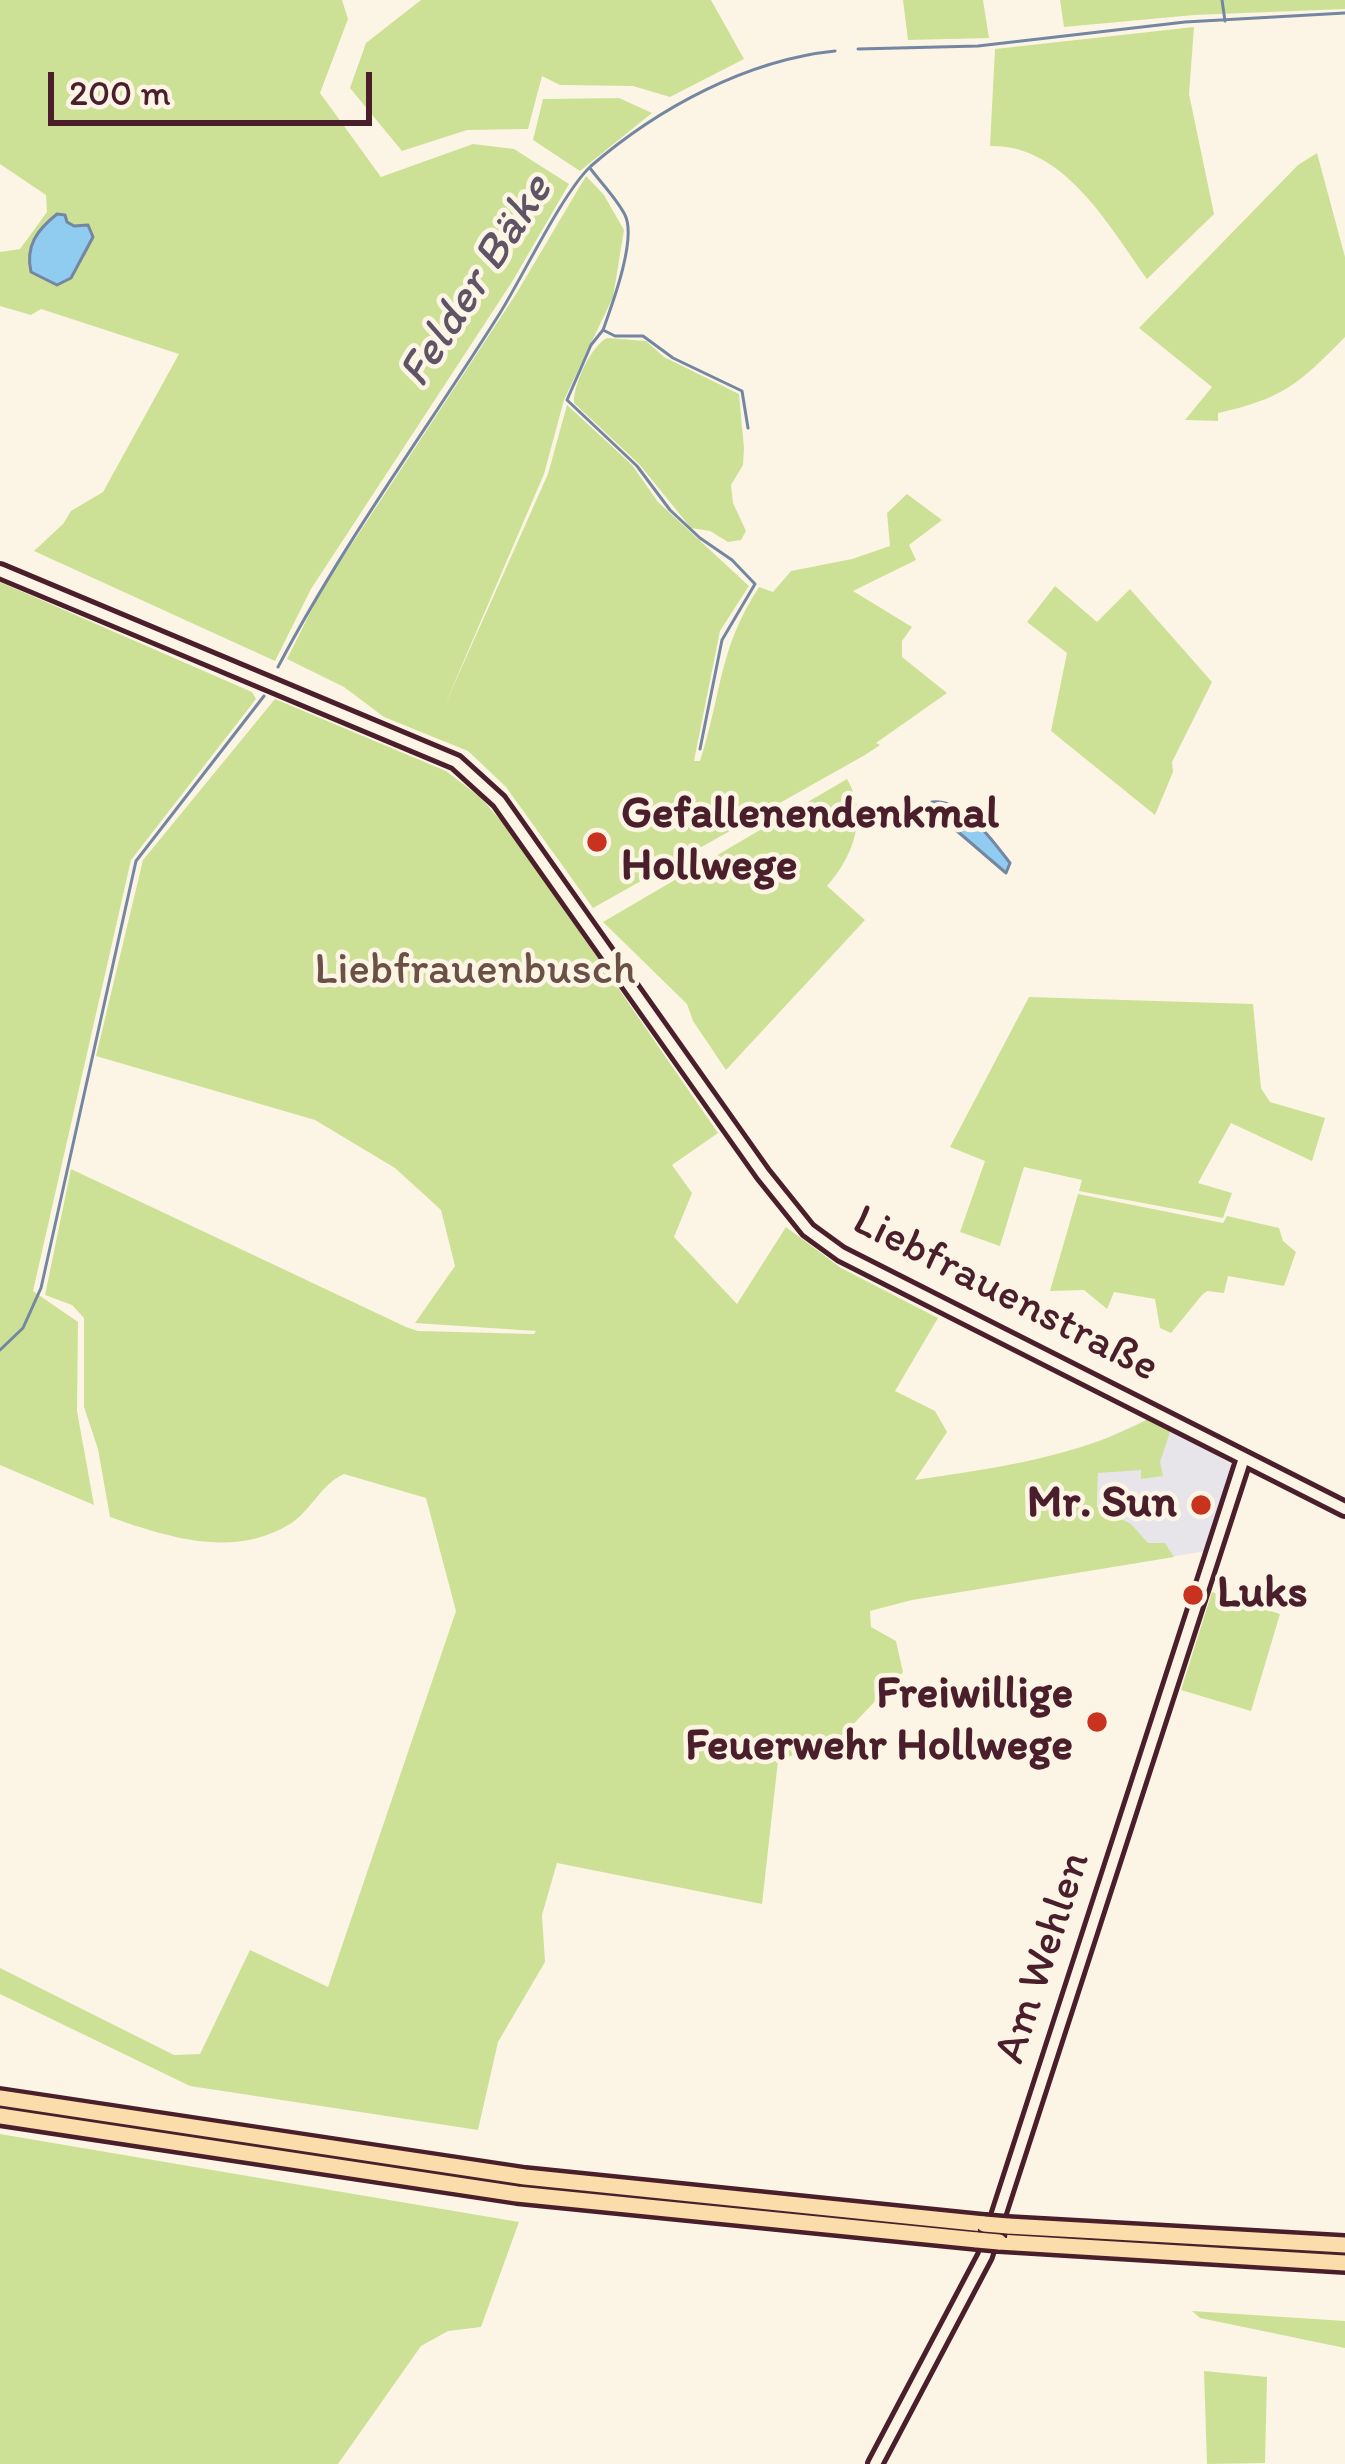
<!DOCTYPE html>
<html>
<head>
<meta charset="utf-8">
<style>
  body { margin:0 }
  #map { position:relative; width:1345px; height:2464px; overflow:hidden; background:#fcf5e5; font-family:Itim,sans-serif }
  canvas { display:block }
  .scale { position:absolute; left:48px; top:72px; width:324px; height:54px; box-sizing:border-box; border:6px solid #4a1f2b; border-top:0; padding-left:15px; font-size:36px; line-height:42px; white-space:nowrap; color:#4a1f2b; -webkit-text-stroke:9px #fcf5e5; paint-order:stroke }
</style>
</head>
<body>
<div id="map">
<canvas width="1345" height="2464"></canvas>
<div class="scale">200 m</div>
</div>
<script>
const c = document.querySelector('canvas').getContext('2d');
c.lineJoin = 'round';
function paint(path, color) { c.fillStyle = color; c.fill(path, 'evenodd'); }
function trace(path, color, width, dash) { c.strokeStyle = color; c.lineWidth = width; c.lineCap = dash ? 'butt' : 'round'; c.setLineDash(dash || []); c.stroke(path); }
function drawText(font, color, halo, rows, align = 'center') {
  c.font = font + ' Itim,sans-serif'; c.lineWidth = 9; c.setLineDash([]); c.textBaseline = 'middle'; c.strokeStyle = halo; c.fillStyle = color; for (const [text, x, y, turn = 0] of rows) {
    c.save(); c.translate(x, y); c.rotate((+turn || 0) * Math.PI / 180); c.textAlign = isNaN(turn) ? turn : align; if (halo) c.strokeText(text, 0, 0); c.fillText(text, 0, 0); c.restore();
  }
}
paint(new Path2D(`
  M1150 1418 1230 1463 1232 1471 1206 1551 1097 1569 1098 1442Z`), '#e7e5e9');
paint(new Path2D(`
  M0 0H342L348 19 320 93 381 177 473 144 514 149 569 184 512 282 311 589 275 661 34 551 63 524 71 511 103 492 179 354 41 309 31 315 0 306V252L20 249 47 212 46 195 0 164Z
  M421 0H711L744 59 670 97 633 86 560 85 542 76 528 129 467 130 402 151 350 88 366 43Z
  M903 0H983L989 38 908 40Z
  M1060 0H1345V9L1194 15 1064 27Z
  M1194 27 1189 94 1214 214 1147 279C1109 226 1064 144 990 146L995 49Z
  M619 98 652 113 580 171 533 140 543 99Z
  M1317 153 1345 257V337C1299 384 1282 399 1218 413V421L1185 420 1212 387 1139 328 1298 165Z
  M586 176 604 195 624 230 613 297 564 400 544 474 444 707 548 474 567 405 632 465 658 502 749 586 720 631 694 761H700C722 693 718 650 759 587L773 592 791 571 852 559 890 546 887 513 907 494 942 520 909 545 916 560 853 591 912 627 902 641V657L947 693 876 743 880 745 865 755 593 908 506 787 468 751 384 717 344 687 287 659 321 591 516 294Z
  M607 338 646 341 664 357 739 394 744 448 743 465 731 485 733 503 746 531 741 540 728 542 710 531 691 528 639 464 574 403C573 385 591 346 607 338Z
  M0 582 252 692 256 699 131 860 33 1291 78 1322 77 1411 94 1505 0 1465Z
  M1055 586 1097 622 1130 589 1212 682 1172 762 1173 772 1155 815 1051 731 1067 653 1027 622Z
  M275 699 446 771 480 797 510 831 718 1133 672 1165 692 1193 674 1237 737 1304 786 1227 841 1268 938 1318 895 1391 935 1411 947 1432 915 1480C994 1468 1080 1457 1150 1418L1171 1429 1160 1462 1163 1476 1141 1479V1470L1098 1473 1097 1507 1131 1524 1148 1543H1165L1174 1557 912 1600 870 1611 871 1627 896 1641 903 1672 842 1736 778 1761 762 1904 557 1863 542 1915 545 1962 498 2042 478 2130 190 2086 0 1994V1968L174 2055 200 2054 250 1950 328 1987 456 1611 426 1498 344 1474C321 1484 311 1511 290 1524 233 1559 167 1537 110 1517L98 1449 84 1407V1318L72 1305 45 1295 71 1169 406 1327 418 1331 534 1334 536 1331 415 1323 455 1266 441 1210 395 1168 315 1120 96 1056 143 860Z
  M847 779C869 815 853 857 827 886L865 920 726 1070 693 1021 687 1004 603 922Z
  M1029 997 1253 1004 1261 1088 1270 1102 1325 1118 1312 1161 1231 1123 1198 1183 1232 1193 1223 1218 1079 1191 1082 1180 1024 1167 1000 1246 960 1232 985 1161 950 1147Z
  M1078 1194 1223 1223 1227 1216 1279 1228 1283 1241 1296 1252 1284 1286 1228 1276 1224 1293 1207 1291 1202 1295 1171 1333 1160 1328 1155 1299 1114 1292 1107 1309 1084 1290 1050 1291Z
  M1212 1592 1280 1614 1251 1711 1181 1690Z
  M0 2134 519 2222 481 2327 448 2331 421 2346 338 2464H0Z
  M1192 2311 1345 2321V2348L1200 2318Z
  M1204 2371 1267 2377 1265 2463 1207 2464Z`), '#cde196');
const water = new Path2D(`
  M57 214 65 215 67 222 74 226 88 225 93 237 71 278 57 285 31 272C25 246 37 230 57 214Z
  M932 802C964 799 992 840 1010 863L1006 873 936 813Z`);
paint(water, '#90cbf0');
trace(water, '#7486a1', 3);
trace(new Path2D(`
  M1222 0 1225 21
  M858 49 978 46 1185 22 1345 13
  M590 168C601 183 617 199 625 215 637 239 612 305 603 330L615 336H643L673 358 742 391 748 428
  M603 330 591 345 567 400 637 466 670 510 700 538 732 560 755 584 722 640 700 749
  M278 667C343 543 426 431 500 313 523 276 563 192 591 166 658 108 747 60 835 51
  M0 1350 23 1328 41 1288 136 861 264 696`), '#7486a1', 3);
const tertiary = new Path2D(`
  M0 571 456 762 499 801 763 1174 808 1230 841 1254 1345 1509
  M875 2464 985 2256 1244 1458`);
const motorway = new Path2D(`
  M0 2098 525 2177 984 2224
  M0 2116 517 2194 977 2240
  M1008 2226 1345 2245
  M999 2242 1345 2263`);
trace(tertiary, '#4a1f2b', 20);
trace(motorway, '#4a1f2b', 24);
trace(tertiary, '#fcf5e5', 10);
trace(motorway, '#faddab', 15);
const motorwayBridge = new Path2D(`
  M984 2224 1008 2226
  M977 2240 999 2242`);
trace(motorwayBridge, '#4a1f2b', 24, []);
trace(motorwayBridge, '#faddab', 15);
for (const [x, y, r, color] of [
  [597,842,12,"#c8321e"],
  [1201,1505,12,"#c8321e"],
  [1193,1595,12,"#c8321e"],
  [1097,1722,12,"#c8321e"]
]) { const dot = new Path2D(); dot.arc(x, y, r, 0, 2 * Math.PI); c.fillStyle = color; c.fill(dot); trace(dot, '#fcf5e5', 4.5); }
drawText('bold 45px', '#4a1f2b', '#fcf5e5', [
  ["Gefallenendenkmal",621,816],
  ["Hollwege",621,868],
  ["Mr. Sun",1177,1505,"right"],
  ["Luks",1217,1595],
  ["Freiwillige",1073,1696,"right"],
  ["Feuerwehr Hollwege",1073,1748,"right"]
], 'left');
drawText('45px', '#6b5046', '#fcf5e5', [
  ["Liebfrauenbusch",475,972]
]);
drawText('45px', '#4a1f2b', '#fcf5e5', [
  ["Liebfrauenstraße",1005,1295,27],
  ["Am Wehlen",1044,1958,-72]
]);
drawText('italic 48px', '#5f5366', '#fcf5e5', [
  ["Felder Bäke",477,282,-57]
]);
</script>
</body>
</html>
